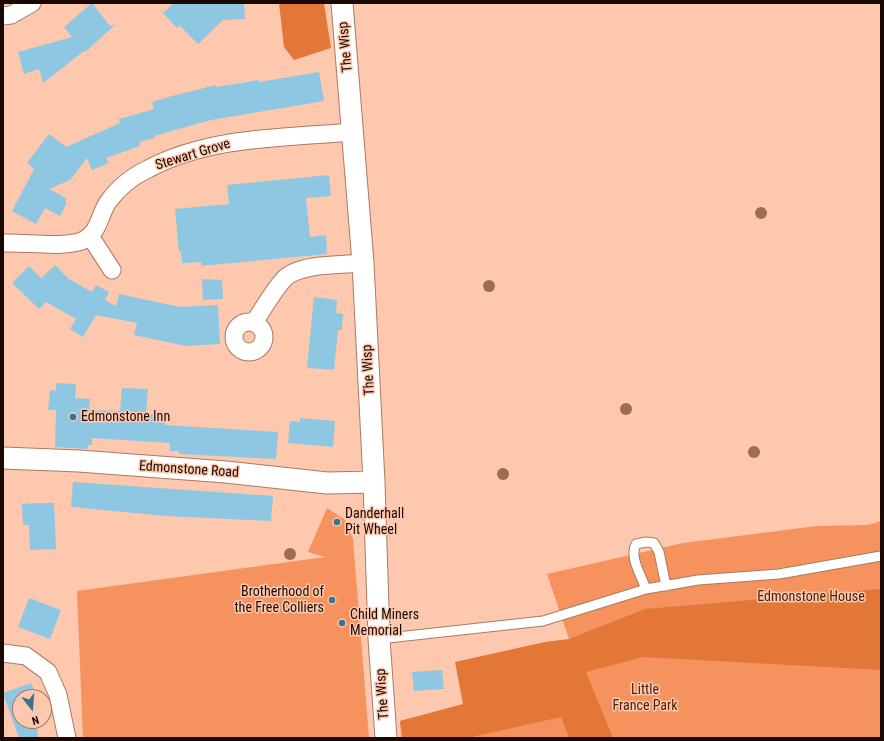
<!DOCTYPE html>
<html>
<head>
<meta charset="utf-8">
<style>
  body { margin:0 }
  #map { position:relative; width:884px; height:741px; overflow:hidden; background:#fdc8ae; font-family:"Roboto Condensed",sans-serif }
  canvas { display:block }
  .frame { position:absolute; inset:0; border:4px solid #1a0902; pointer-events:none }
  .north { position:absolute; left:12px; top:689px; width:40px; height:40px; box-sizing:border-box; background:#fdc8ae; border:1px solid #a27c69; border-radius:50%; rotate:163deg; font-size:11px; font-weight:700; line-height:16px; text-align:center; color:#1a0902 }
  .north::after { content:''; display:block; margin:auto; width:14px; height:18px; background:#39748c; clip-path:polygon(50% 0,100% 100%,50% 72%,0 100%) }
</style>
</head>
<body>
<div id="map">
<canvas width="884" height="741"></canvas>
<div class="frame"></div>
<div class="north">N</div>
</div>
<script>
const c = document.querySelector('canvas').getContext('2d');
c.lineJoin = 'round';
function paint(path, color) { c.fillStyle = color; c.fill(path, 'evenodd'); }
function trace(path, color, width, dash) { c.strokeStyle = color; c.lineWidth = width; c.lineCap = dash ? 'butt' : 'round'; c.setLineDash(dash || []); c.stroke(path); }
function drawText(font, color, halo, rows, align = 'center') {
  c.font = font + ' "Roboto Condensed",sans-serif'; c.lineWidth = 3; c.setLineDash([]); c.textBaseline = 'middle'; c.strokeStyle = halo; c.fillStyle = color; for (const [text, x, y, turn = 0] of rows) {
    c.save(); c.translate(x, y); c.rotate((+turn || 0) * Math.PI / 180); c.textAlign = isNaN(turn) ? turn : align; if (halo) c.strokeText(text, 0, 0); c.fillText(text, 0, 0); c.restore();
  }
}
paint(new Path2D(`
  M327 508 345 520 353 539 369 738H83L77 591 325 557 308 552Z
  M881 521V738H401L400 721 463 705 569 639 547 574 683 543 817 526 868 525Z`), '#f5925e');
paint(new Path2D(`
  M279 3H324L331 48 294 60 284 47Z
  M881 589V670L643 657 586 672 613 738H569L561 717 467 738H403L400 721 463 704 455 662 545 642 569 639 645 609Z`), '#e37738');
paint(new Path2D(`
  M92 3 110 26 116 24 85 52 84 51 43 83 39 69 24 74 18 52 72 37 64 27Z
  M174 3H244L245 19 223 20 198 44 179 25 177 28 163 13Z
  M319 72 324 101 211 120 154 136 155 138 139 142 140 146 106 158 109 163 92 170 87 158 70 180 49 189 66 198V205L60 216 45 208 36 224 12 211 34 169 27 163 49 134 66 147 120 123 119 119 154 109 152 102 168 97 216 85V87L259 80V82Z
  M329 175 331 196 306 198 310 237 326 235 327 254 201 266V262L182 263 181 251 179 252 175 209 229 204 227 185Z
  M55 265 69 279 92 292 96 285 109 292 105 300 116 306 119 294 180 307 218 305 220 344 186 346 134 335 137 323 96 315 83 337 70 329 76 319 46 302 39 309 12 283 29 266 41 278Z
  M202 279 222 280 223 299 203 300Z
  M314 297 337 300 336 313 343 314 342 330H338L334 370 307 368Z
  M56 383 76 384 75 398 90 399 89 410 120 411 122 388 148 389 146 414 166 415 165 425 278 432 276 459 179 454V451H170V443L92 438V445H88L87 449 55 447 56 410H48L50 390 56 391Z
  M300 418 335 421 333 447 288 443 290 421 300 422Z
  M73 482 273 496 271 521 166 516 71 507Z
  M39 503H54L56 549 30 550 29 525H23L22 504Z
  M29 598 61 610 50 639 18 627Z
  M442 670 444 689 414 691 412 672Z
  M31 683 37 697H20V721H37L38 738H19L3 693Z`), '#8ec7e1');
const service = new Path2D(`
  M646 589C641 575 629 557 636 544L646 542 654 543 659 552 666 586
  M379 639 543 621 646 589 698 580 779 574 881 556`);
const minor = new Path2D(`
  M3 16 11 15 32 3
  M90 236 112 270
  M3 243C26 242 60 248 82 241 99 234 99 215 108 202 118 188 133 176 148 169 211 136 284 138 353 132
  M254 322C264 308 273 291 284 279 299 263 342 265 363 263
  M234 337a15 15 0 1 1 30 0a15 15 0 1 1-30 0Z
  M3 653 26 656 48 672 58 695 67 738`);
const tertiary = new Path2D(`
  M342 3 363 263 374 482 379 639 386 738
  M3 458 79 461 226 472 327 483 374 482`);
trace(service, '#aa7a62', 11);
trace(minor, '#aa7a62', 19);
trace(tertiary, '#aa7a62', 23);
trace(service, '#fff', 9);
trace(minor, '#fff', 17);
trace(tertiary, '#fff', 21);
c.fillStyle = '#9c6c53';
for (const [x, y] of [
  [761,213],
  [489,286],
  [626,409],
  [754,452],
  [503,474],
  [290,554]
]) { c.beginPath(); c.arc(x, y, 6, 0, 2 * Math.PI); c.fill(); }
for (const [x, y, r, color] of [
  [73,417,4,"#39748c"],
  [337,522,4,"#39748c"],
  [332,600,4,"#39748c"],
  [342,623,4,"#39748c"]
]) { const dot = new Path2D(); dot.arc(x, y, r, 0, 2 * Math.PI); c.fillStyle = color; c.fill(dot); trace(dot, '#fdc8ae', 1.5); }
drawText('14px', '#1a0902', '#fdc8ae', [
  ["The Wisp",346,47,-95],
  ["Stewart Grove",193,155,-17],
  ["The Wisp",369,370,-93],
  ["Edmonstone Road",189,470,4],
  ["The Wisp",383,694,-94]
]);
drawText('14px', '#1a0902', '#fdc8ae', [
  ["Edmonstone Inn",81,417],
  ["Danderhall",345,514],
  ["Pit Wheel",345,530],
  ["Brotherhood of",324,592,"right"],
  ["the Free Colliers",324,608,"right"],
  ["Child Miners",350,615],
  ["Memorial",350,631]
], 'left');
drawText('14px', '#4c2108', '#fdc8ae', [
  ["Edmonstone House",811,597],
  ["Little",645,690],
  ["France Park",645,706]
]);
</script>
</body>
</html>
